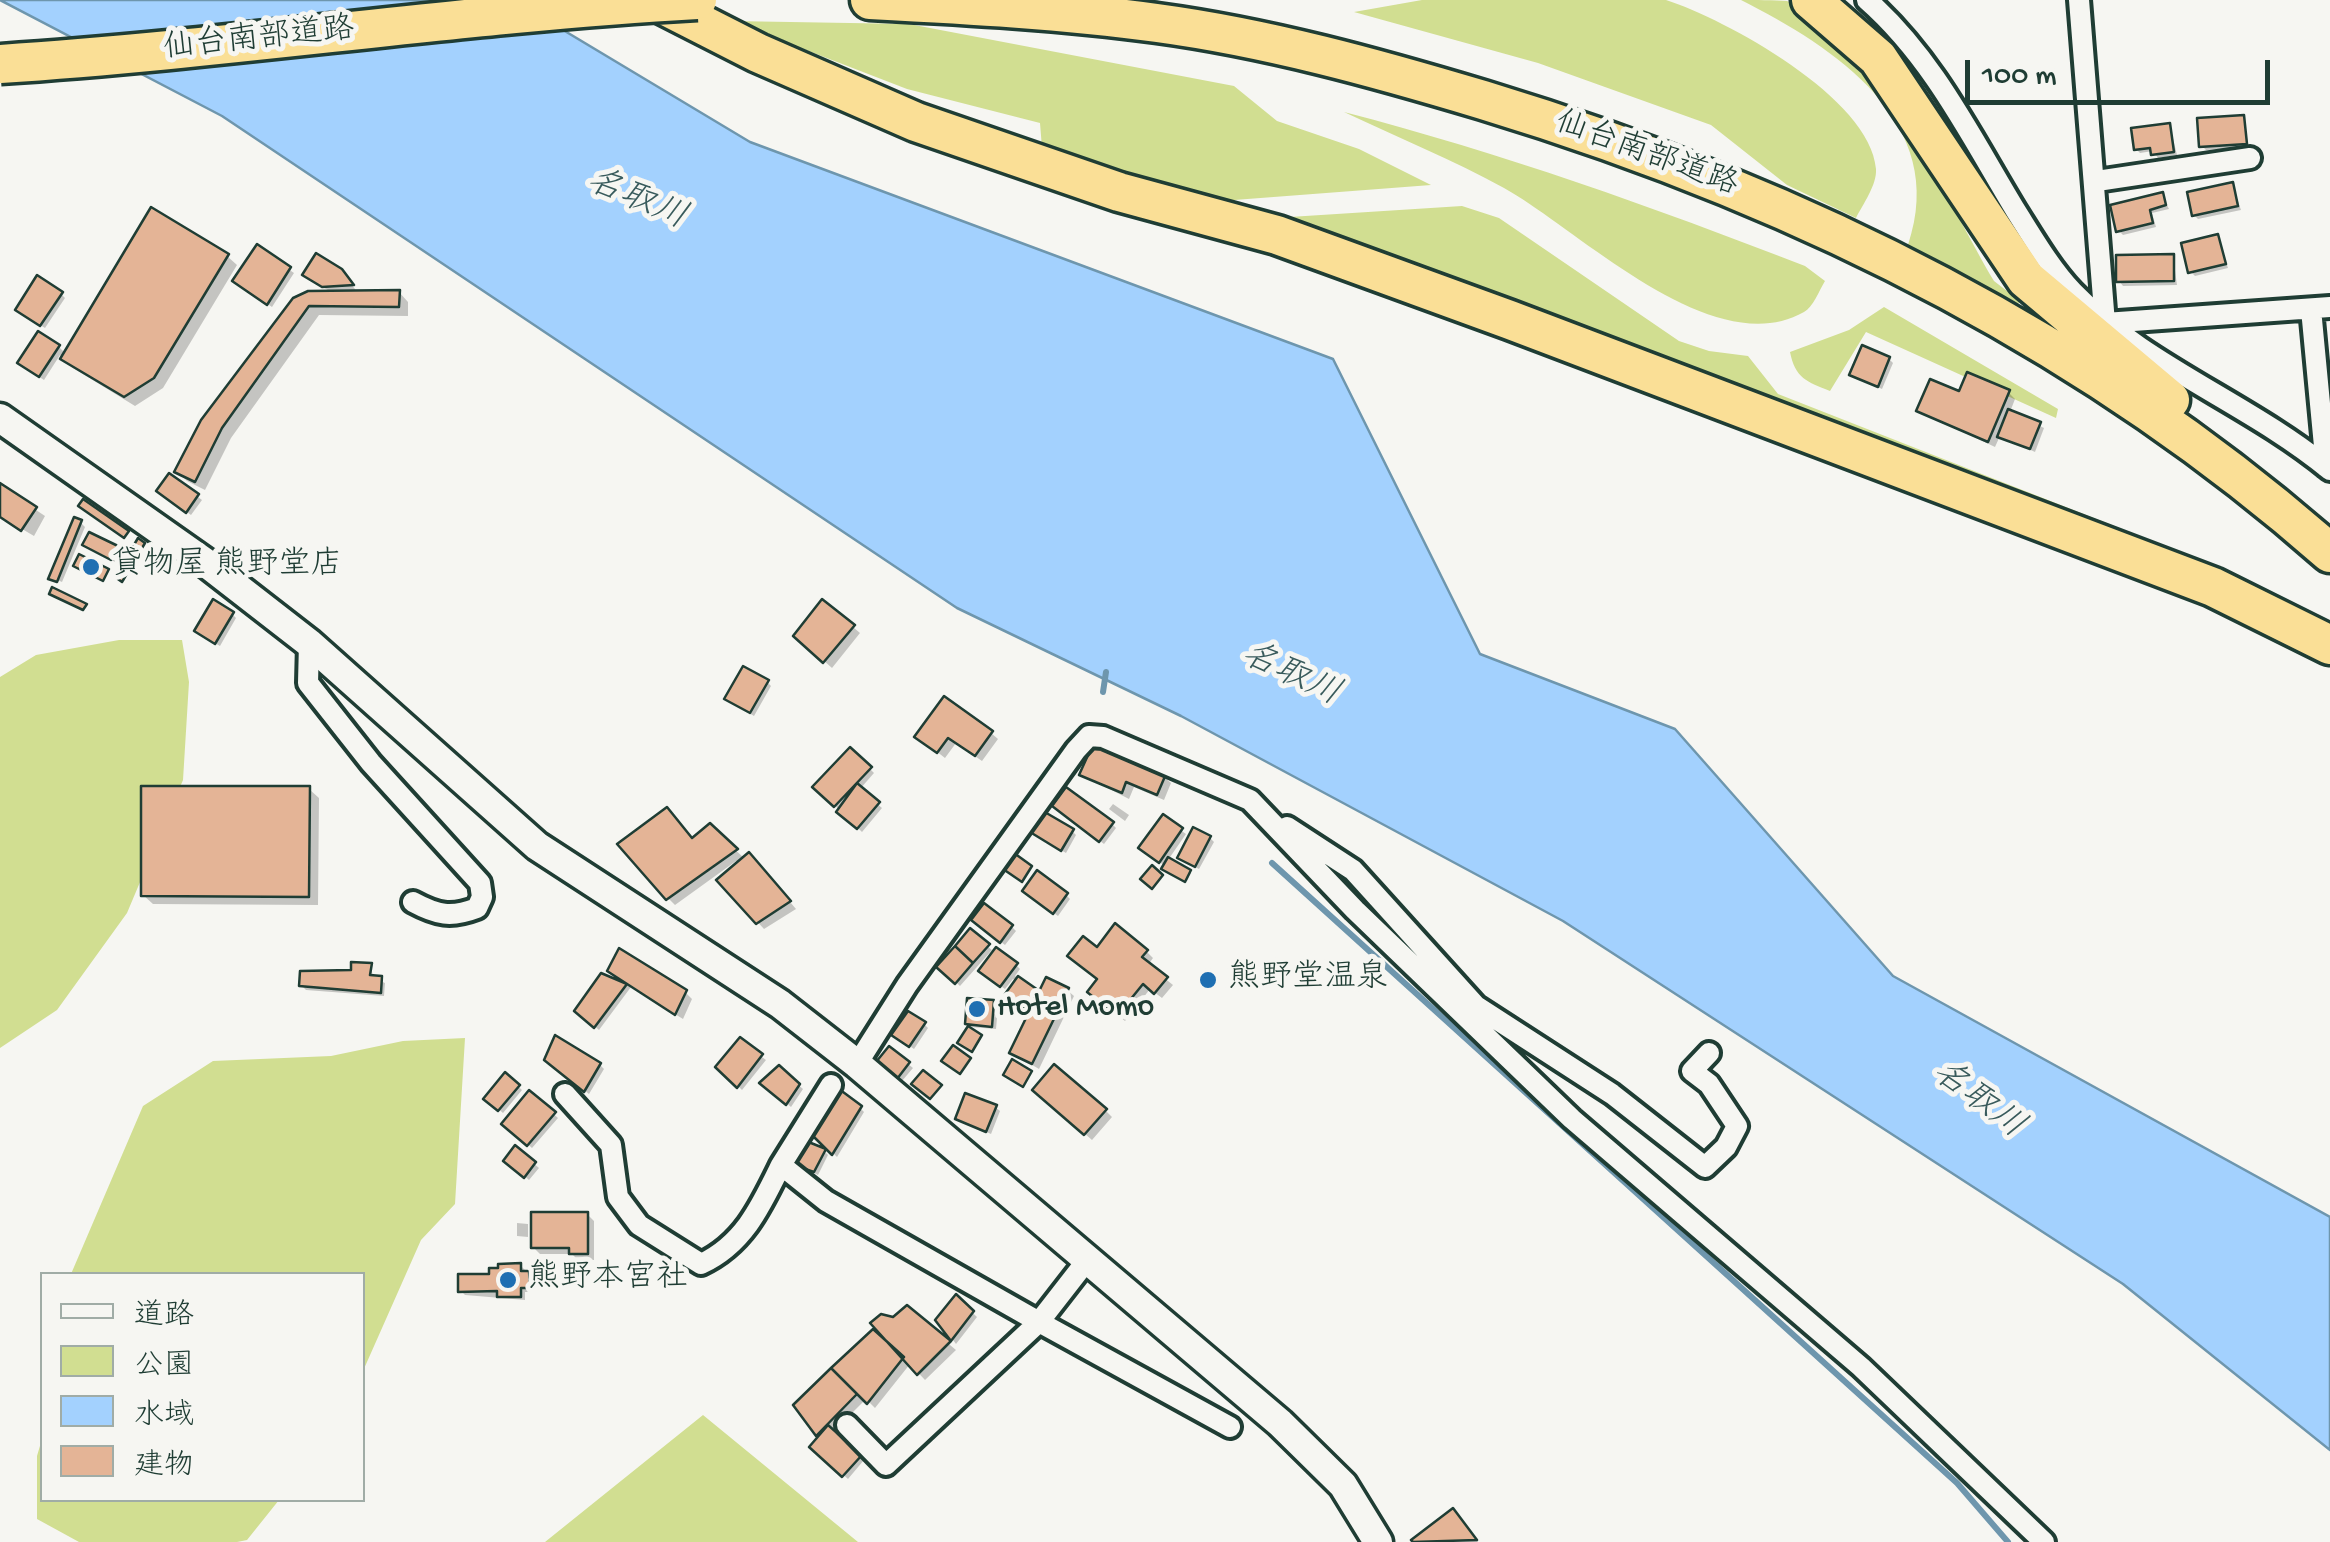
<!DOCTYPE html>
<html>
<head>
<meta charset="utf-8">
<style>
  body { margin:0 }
  #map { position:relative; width:2330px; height:1542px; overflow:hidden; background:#f6f6f2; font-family:"Gochi Hand","Klee One",sans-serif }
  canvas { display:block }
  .legend { position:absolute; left:40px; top:1272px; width:325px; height:230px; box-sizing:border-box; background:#f6f6f2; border:2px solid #a0aca6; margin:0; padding:12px 18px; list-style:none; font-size:30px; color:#1f3d34 }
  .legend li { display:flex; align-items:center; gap:20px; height:50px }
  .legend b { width:50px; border:2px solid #a0aca6 }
  .scale { position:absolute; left:1965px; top:60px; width:305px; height:45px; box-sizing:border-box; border:5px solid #1f3d34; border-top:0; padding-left:12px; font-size:30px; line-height:35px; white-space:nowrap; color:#1f3d34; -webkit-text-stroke:8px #f6f6f2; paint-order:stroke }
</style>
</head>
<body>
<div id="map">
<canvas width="2330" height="1542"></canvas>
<ul class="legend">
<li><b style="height:12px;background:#f6f6f2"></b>道路</li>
<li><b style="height:28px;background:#d1de91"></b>公園</li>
<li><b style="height:28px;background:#a3d1fe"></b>水域</li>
<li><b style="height:28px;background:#e4b496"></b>建物</li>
</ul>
<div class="scale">100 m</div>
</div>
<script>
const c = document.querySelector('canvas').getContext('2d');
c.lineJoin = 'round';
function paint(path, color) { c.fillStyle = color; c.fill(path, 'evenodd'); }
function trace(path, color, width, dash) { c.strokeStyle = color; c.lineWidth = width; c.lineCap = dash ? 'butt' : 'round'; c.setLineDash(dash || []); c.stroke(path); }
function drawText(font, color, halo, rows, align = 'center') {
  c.font = font + ' "Gochi Hand","Klee One",sans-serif'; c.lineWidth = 10; c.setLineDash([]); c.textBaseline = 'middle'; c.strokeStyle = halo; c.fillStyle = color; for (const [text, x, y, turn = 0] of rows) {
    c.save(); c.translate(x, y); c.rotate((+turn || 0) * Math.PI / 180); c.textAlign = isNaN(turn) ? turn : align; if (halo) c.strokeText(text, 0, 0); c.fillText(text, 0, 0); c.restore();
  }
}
paint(new Path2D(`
  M1422 0H1666C1725 19 1871 98 1876 169 1877 185 1863 204 1856 218L1787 185 1711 125 1538 63 1354 12Z
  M1741 0C1755 0 1775 0 1787 1 1873 36 1948 203 1994 281L2020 301 2017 306 1908 245C1950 122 1834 47 1741 0Z
  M731 21 909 24 1234 86 1277 121 1359 149 1431 185 1208 202 1042 148 1040 123 907 89Z
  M1344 112C1502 153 1653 207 1805 266L1825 281C1819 291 1813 307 1804 312 1713 364 1578 229 1504 188 1453 160 1397 137 1344 112Z
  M1462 206 1499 218 1679 341 1709 351 1748 356 1778 394 2160 544 2169 559 1274 218Z
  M1884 307 2058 409 2056 418 1866 332 1830 391C1807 382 1795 378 1790 352L1849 330Z
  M119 640H182L189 682 183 780 127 913 57 1010 0 1048V677L36 655Z
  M465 1038 455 1204 421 1240 363 1371 362 1274H71L143 1106 213 1061 331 1056 403 1041Z
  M703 1415 858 1542H545Z
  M42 1439V1500H279L247 1540 237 1542H79L37 1519V1456Z`), '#d1de91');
const water = new Path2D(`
  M0 0H513L750 142 1333 359 1480 654 1675 729 1893 976 2330 1217V1450L2123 1284 1563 921 1181 716 957 608 222 116Z`);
paint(water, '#a3d1fe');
trace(water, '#6e96ad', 2.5);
paint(new Path2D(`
  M2243 117 2249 148 2206 150 2202 146Z
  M2170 126 2177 155 2158 158 2153 151 2140 153 2136 149Z
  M2232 184 2241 210 2198 219 2194 215Z
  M2162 195 2169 209 2152 213 2156 227 2123 235 2119 231Z
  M2218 237 2228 268 2195 276 2191 272Z
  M258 248 294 273 272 307 240 285Z
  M227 256 237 265 163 388 135 406 73 368 60 355 44 380 24 367 59 347 66 354Z
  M2173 256 2177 285 2123 286 2119 281Z
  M345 276 358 293 399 292 408 302V316L319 315 231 438 205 490 187 481 177 471 295 300 333 293 309 279Z
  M61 294 65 298 45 328 22 314Z
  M1889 359 1893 363 1882 389 1852 375Z
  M2008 392 2015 399 2010 412 2044 428 2035 452 2000 436 1995 447 1919 411 1961 395Z
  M170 476 202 500 191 515 164 495Z
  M0 486 45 516 34 536 0 516Z
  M80 522 85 527 62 582 53 578Z
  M85 545 116 548 120 552 115 562Z
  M144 545 124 581 118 577Z
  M232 614 236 618 220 646 201 635Z
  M853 627 860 633 832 668 796 636Z
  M767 682 771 686 754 716 732 703Z
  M991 733 998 739 982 761 956 743 945 758 918 737Z
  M851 750 874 773 860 789 882 808 862 832 816 787Z
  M1082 775 1164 777 1171 783 1164 800 1134 787 1129 799Z
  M309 789 319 798 318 905 153 904 143 895Z
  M1113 804 1129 815 1125 821 1109 809Z
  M1059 810 1112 824 1116 828 1104 844Z
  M1163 818 1186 834 1168 860 1191 873 1187 881 1145 852Z
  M710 826 745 859 756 862 796 909 764 929 720 881 739 864 736 861 675 905 668 898 692 840Z
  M1072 831 1076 835 1066 853 1037 836Z
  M1210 838 1214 842 1199 869 1184 861Z
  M1029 895H1066L1070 899 1058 916Z
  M978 924 1012 927 1016 931 1005 945Z
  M970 932 992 950 960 986 940 967Z
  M1146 951 1153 958 1148 965 1173 985 1162 998 1150 989 1125 1021 1097 999 1100 980Z
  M1016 965 1020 969 1015 976 1040 996 1067 990 1074 996 1039 1069 1012 1053 1032 1012 1012 997 1017 982 1013 979 1005 989 985 975Z
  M370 966 374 978 385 983 384 996 306 990 302 986 323 976 324 970 353 972Z
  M610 971 685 992 692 999 683 1019 631 987 599 1030 577 1011 625 986Z
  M993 1002 998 1007 996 1029 970 1027 967 1023Z
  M924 1024 928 1028 914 1049 898 1038Z
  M740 1041 766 1060 742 1090 719 1067Z
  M890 1049 913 1068 902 1081 883 1066Z
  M552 1064 600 1065 604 1069 589 1094Z
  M779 1068 803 1089 791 1107 763 1083Z
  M506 1076 522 1090 503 1113 487 1099Z
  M530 1093 558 1118 532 1148 504 1123Z
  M1042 1096 1105 1110 1112 1117 1092 1140Z
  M995 1107 1000 1111 991 1134 958 1119Z
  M860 1108 864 1112 837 1157 815 1135Z
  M516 1148 539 1168 529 1180 506 1160Z
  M824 1151 828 1155 818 1175 799 1165Z
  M587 1214 594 1221V1260H578L572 1254H540L533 1247Z
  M517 1223 528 1224V1237L517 1236Z
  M521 1266 533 1278V1292H525V1300L465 1295 461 1291Z
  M957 1298 977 1317 956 1344 938 1320Z
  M907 1309 956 1350 925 1380 910 1364 875 1408 866 1399 833 1432 864 1460 848 1479 812 1447 821 1437 796 1406 878 1328Z
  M1459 1518 1478 1542 1414 1540Z`), '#0003');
trace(new Path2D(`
  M1103 692 1106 672
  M1272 863 1957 1483 2008 1542`), '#6e96ad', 6);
const building = new Path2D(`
  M2244 115 2247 144 2199 147 2197 118Z
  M2170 123 2174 152 2151 155 2150 148 2134 150 2131 128Z
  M2233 182 2238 206 2192 216 2187 192Z
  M2163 192 2166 205 2150 210 2153 223 2116 232 2110 205Z
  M151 207 229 254 154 378 124 397 60 359Z
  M2218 234 2226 264 2188 273 2181 243Z
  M257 244 291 267 267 305 232 281Z
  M316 253 342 269 354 285 322 287 302 275Z
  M2174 254V281L2116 282V255Z
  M37 275 63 292 40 326 15 310Z
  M400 290 399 307 309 306 222 428 195 482 174 472 201 420 293 298 308 291Z
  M38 331 60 345 39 377 17 363Z
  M1862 345 1890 357 1878 387 1849 375Z
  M1967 372 2010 390 1988 442 1916 411 1930 379 1959 391Z
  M2008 409 2041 422 2030 449 1997 437Z
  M169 473 199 494 186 513 156 491Z
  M0 483 37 507 21 531 0 517Z
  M83 499 129 531 124 538 78 506Z
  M74 517 82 520 57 582 48 579Z
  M89 532 118 546 111 560 82 545Z
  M138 538 145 543 122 582 115 577Z
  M79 554 109 569 103 581 73 566Z
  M52 587 87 604 83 610 49 594Z
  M213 599 234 612 215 644 194 631Z
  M822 599 855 625 823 663 793 636Z
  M743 666 769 680 750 713 724 699Z
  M944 696 993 731 975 756 948 738 937 753 914 737Z
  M1093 744 1166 774 1157 795 1126 782 1122 793 1079 775Z
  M850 747 872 767 834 807 812 787Z
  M857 783 880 802 857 829 836 812Z
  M141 786H310L309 897 141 896Z
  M1066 787 1114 822 1099 842 1052 806Z
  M667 807 692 838 710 823 738 849 666 900 617 844Z
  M1043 811 1074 829 1061 851 1030 832Z
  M1163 814 1183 828 1159 863 1138 848Z
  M1193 827 1211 836 1195 867 1177 858Z
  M749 852 791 901 756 924 716 880Z
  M1014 853 1032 866 1022 882 1003 869Z
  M1168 857 1191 870 1185 882 1161 869Z
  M1152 865 1163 875 1152 889 1140 879Z
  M1037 870 1068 893 1053 914 1022 891Z
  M984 903 1013 925 1000 943 971 920Z
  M1115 923 1148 950 1142 957 1168 977 1154 994 1143 984 1117 1016 1087 992 1097 979 1067 956 1083 936 1097 947Z
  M970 928 990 944 973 963 955 946Z
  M955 946 973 963 955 984 936 967Z
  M996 947 1018 963 1000 987 978 971Z
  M619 948 687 990 675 1015 607 971Z
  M351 962 372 963 370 975 382 976 381 993 299 986 300 971 351 970Z
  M601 973 627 984 594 1028 574 1011Z
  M1018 976 1038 990 1025 1008 1005 994Z
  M1046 977 1069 988 1032 1064 1009 1053Z
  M967 998 994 1000 992 1027 965 1024Z
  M908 1011 926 1022 909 1047 891 1035Z
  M968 1026 982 1035 972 1052 957 1043Z
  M555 1035 601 1063 584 1092 544 1060Z
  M740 1037 763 1054 737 1088 715 1067Z
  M953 1045 971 1058 960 1074 941 1061Z
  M889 1046 910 1062 897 1079 876 1062Z
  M1012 1059 1032 1071 1023 1087 1003 1075Z
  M1054 1064 1107 1109 1084 1135 1032 1090Z
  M779 1065 800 1084 786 1105 759 1083Z
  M923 1070 942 1085 930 1099 911 1084Z
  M505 1072 520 1085 498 1111 483 1099Z
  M839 1089 862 1106 832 1155 812 1135Z
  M529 1090 556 1112 527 1146 501 1124Z
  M965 1093 997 1105 986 1132 955 1119Z
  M801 1139 826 1149 814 1172 796 1166Z
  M515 1145 536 1162 524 1178 503 1161Z
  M531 1212H588V1254H569V1248H531Z
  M521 1263V1271H529L530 1288H521V1297H497V1291L458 1292V1274H489V1268H498V1264Z
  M956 1294 974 1311 951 1341 935 1320Z
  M907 1305 951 1341 917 1375 870 1323 881 1314 893 1317Z
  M873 1329 904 1357 867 1404 831 1368Z
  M831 1368 857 1394 816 1436 793 1405Z
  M828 1425 862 1455 842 1477 809 1447Z
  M1453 1508 1477 1540 1413 1542 1411 1540Z`);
paint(building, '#e4b496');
trace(building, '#1f3d34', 2.5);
const street = new Path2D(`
  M1867 0C1933 58 1971 137 2016 211 2033 238 2051 269 2073 292 2144 366 2249 403 2330 470
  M2079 0 2105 323 2330 307
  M2097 181 2250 158
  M2311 309 2326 467
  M309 643 308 683 371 763 480 883 482 897 477 908C451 918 437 915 413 902
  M1287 827 1353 870 1476 1006 1612 1094 1705 1167 1726 1147 1737 1126 1709 1084 1692 1071 1709 1053
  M857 1064 907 985 1076 750 1089 736 1103 737 1250 800 1355 910 1572 1119 1861 1367 2044 1542
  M831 1085 781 1165 826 1201 1039 1322 886 1465 847 1425
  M565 1094 611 1145 618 1197 639 1225 701 1264C744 1244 761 1206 781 1165
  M1088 1259 1039 1322 1230 1427`);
const secondary = new Path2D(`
  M0 418 206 563 309 643 537 846 780 1004 857 1064 1280 1423 1343 1485 1378 1542`);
const highway = new Path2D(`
  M654 0 758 53 916 122 1119 192 1277 235 1510 320 2213 587 2330 645
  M870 0C966 5 1062 10 1157 23 1268 38 1376 68 1483 100 1793 194 2086 338 2330 553
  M1811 0 1878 58 2026 279 2170 400`);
trace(street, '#1f3d34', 28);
trace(secondary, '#1f3d34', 35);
trace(highway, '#1f3d34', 45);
trace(street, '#f6f6f2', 20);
trace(secondary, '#f6f6f2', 28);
trace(highway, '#fadf96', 38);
const highwayBridge = new Path2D(`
  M0 64C233 49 464 13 697 0`);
trace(highwayBridge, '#1f3d34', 45, []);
trace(highwayBridge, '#fadf96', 38);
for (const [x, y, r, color] of [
  [91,567,10,"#1f6fb2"],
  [1208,980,10,"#1f6fb2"],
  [977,1009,10,"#1f6fb2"],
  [508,1280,10,"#1f6fb2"]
]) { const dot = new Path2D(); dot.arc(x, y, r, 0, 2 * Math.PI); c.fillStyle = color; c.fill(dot); trace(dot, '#f6f6f2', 4); }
drawText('32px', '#1f3d34', '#f6f6f2', [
  ["仙台南部道路",259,41,-6],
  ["仙台南部道路",1646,156,20]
]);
drawText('32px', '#1f3d34', '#f6f6f2', [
  ["貸物屋 熊野堂店",111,567],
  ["熊野堂温泉",1228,980],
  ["Hotel Momo",997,1009],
  ["熊野本宮社",528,1280]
], 'left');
drawText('italic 35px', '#395b5c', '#f6f6f2', [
  ["名取川",636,202,23],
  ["名取川",1290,677,25],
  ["名取川",1977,1102,37]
]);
</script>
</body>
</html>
